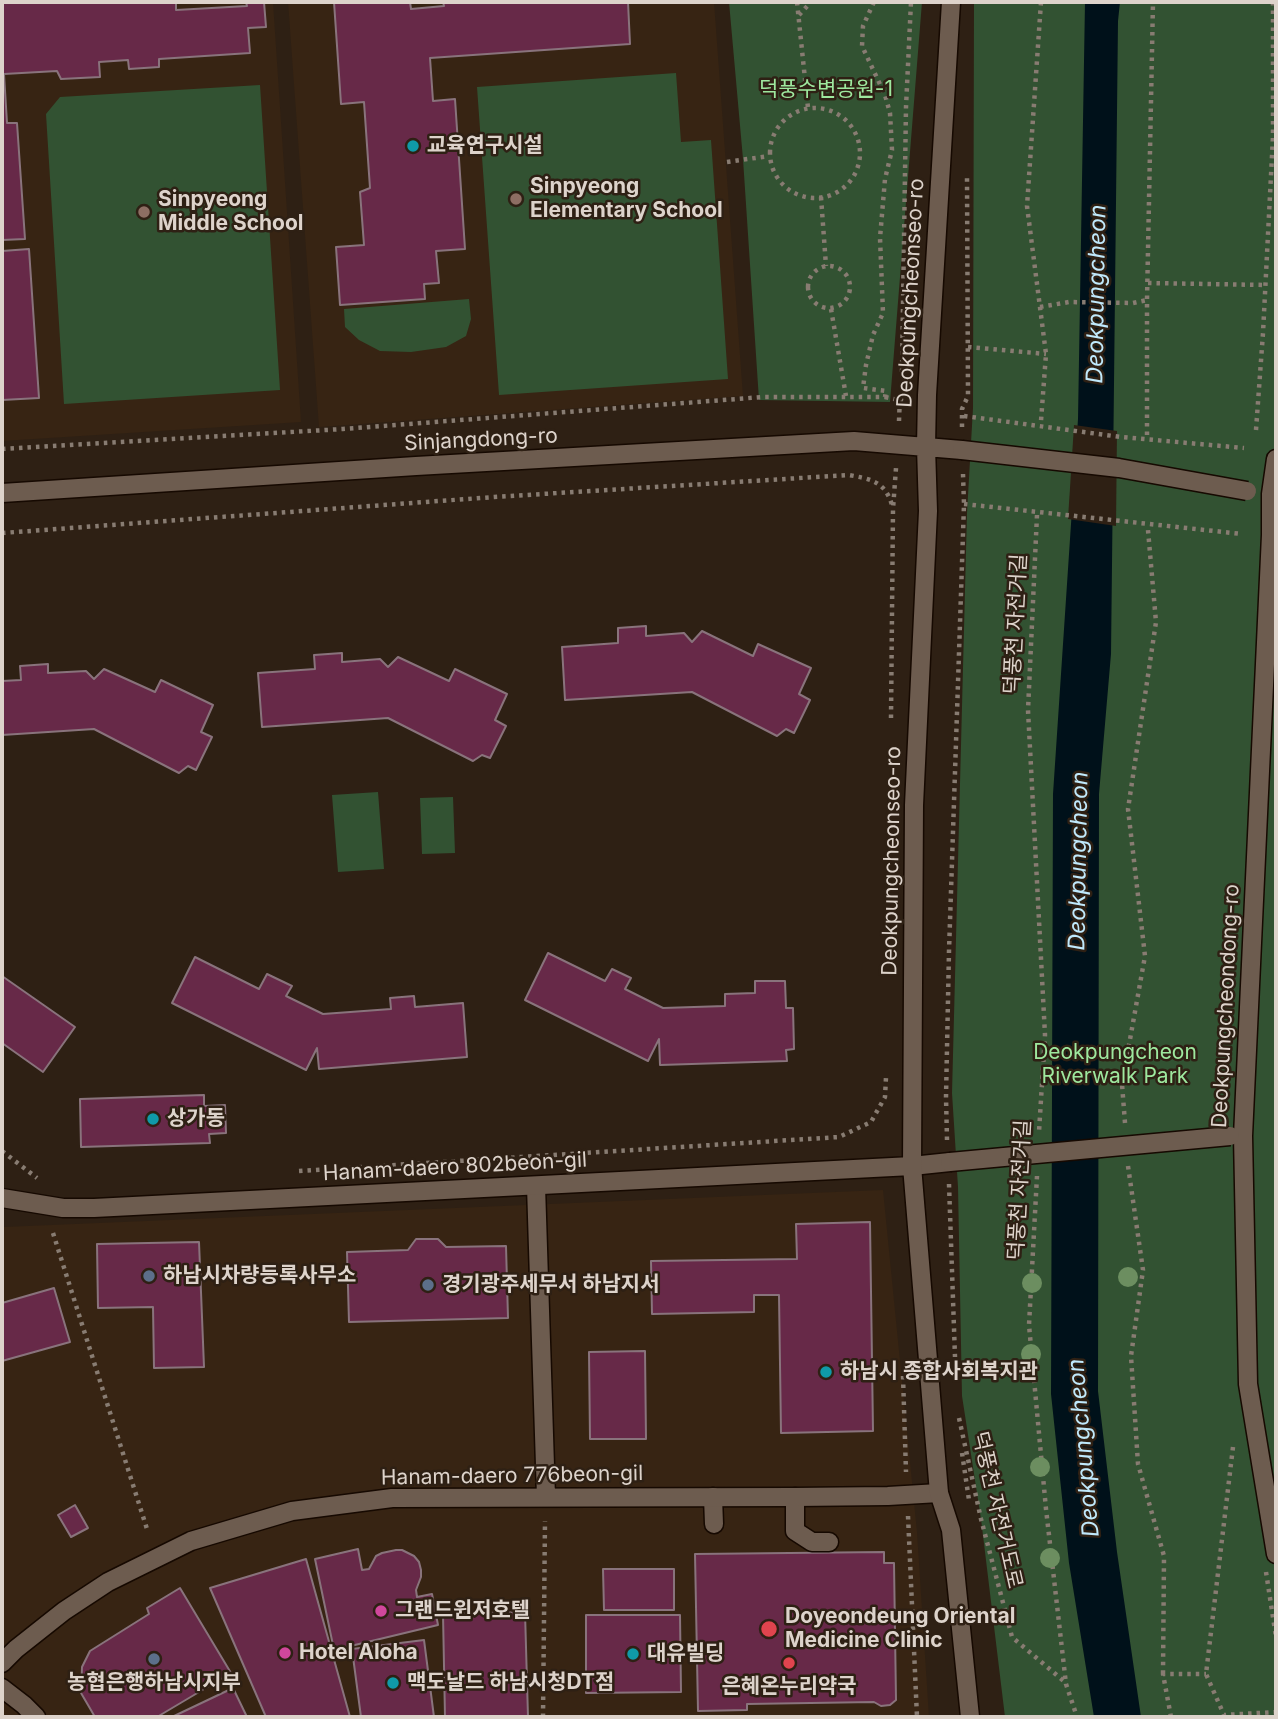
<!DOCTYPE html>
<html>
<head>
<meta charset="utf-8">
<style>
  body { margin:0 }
  #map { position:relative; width:1278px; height:1719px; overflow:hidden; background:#2e2014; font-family:Inter,sans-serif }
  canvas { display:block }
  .frame { position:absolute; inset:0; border:4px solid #ddd3cb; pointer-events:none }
</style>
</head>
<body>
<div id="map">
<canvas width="1278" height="1719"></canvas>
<div class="frame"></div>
</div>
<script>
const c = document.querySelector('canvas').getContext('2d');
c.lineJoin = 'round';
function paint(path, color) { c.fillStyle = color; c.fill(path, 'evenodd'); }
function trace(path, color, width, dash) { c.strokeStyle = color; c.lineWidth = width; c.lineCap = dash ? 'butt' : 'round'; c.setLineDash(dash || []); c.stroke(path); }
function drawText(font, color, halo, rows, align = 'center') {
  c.font = font + ' Inter,"Noto Sans KR",sans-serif'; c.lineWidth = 5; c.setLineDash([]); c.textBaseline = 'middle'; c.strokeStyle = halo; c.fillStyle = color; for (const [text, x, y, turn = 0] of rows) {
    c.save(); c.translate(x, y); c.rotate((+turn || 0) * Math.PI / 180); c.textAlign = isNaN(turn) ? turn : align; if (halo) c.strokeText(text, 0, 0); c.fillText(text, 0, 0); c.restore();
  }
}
paint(new Path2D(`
  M2 2H273L301 422 2 441Z
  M288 2H714L743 396 319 427Z
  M883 1190 917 1532 929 1717H2V1228L4 1227Z`), '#372413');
paint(new Path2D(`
  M729 2H922L890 402 759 400 743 159Z
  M974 2H1276V1717H1005L981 1519 962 1396 958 1187 952 1093 967 513 973 408Z
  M676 73 681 142 711 140 728 379 499 395 477 87Z
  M260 85 280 390 64 404 46 114 60 97Z
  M469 299 471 319 466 336 446 347 411 352 380 351 359 340 345 327 344 309Z
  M378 792 384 869 338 872 332 795Z
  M453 797 455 853 422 854 420 798Z`), '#325232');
paint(new Path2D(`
  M1085 2H1120L1118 21 1111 654 1099 794 1098 1391 1117 1552 1141 1717H1094L1069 1563 1051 1394 1053 794 1078 419Z`), '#00111a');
paint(new Path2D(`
  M1074 425 1117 431 1116 526 1068 519Z`), '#2e2014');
const building = new Path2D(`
  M2 2H176V10L247 6 246 2H264L266 27 248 28 250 53 159 59V67L129 69 128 60 99 62 100 77 61 79 57 71 4 74 7 123H17L25 239 2 240Z
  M334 2H410L411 9 444 6 443 2H628L630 44 430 58 433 101 455 99 465 249 436 251 439 283 424 284 425 299 340 305 336 247 364 245 360 192 370 188 364 102 341 104Z
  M2 243V251L29 249 39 398 2 400Z
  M646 626V636L684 633 692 642 702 631 753 656 758 644 811 668 799 694 810 700 794 733 786 729 777 736 692 692 565 700 562 647 618 643V628Z
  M342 653V662L380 659 388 667 398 657 449 681 455 669 507 694 495 720 506 726 490 758 482 755 473 761 388 718 262 727 258 673 315 669 314 655Z
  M48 664V673L86 671 94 679 104 669 155 692 161 680 213 705 201 732 212 737 196 770 188 766 179 773 94 729 2 735V681L21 680 20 666Z
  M548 953 605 981 612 969 631 978 625 989 663 1008 725 1006V994L755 993V981H785L786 1008H793L794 1049 786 1050 787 1061 660 1065 659 1039 648 1061 525 1000Z
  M195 957 259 989 267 974 292 986 286 996 323 1014 391 1009 390 998 414 996 415 1007 463 1003 467 1057 319 1069 317 1048 306 1070 172 1003Z
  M2 976 75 1027 43 1072 2 1043Z
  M204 1095V1106L225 1105 226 1133 209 1134 210 1143 81 1147 80 1099Z
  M870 1222 873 1431 781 1433 779 1295H754V1312L652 1314 651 1261 797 1259 796 1224Z
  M416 1239H438L446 1247 506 1246 508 1318 349 1322 347 1252 408 1250Z
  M199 1242 204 1367 154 1368 153 1307 98 1308 97 1244Z
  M54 1288 70 1342 2 1361V1303Z
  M645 1351 646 1439H590L589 1352Z
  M75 1505 88 1528 71 1537 58 1515Z
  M358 1549 362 1570 369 1569 376 1556 382 1553 396 1550H402L414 1556 419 1562 421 1570V1577L416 1590 417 1597 432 1594 438 1625 334 1650 315 1559Z
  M884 1552V1563H894L896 1700 890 1705 881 1706 874 1702 747 1704V1710L698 1711 695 1554Z
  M306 1559 350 1717H266L210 1588Z
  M603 1569H674V1610H604Z
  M180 1588 231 1673 157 1717H95L81 1693 82 1667 90 1651 149 1614 147 1608Z
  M525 1612 528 1717H445L443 1614Z
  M586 1615H680L681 1692 586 1693Z
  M424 1640 434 1717H361L352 1649Z
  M233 1688 247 1717H172Z`);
paint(building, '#672948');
trace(building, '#89737c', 2);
const lane = new Path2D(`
  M912 1166 950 1162
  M713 1497 714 1524
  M795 1497V1531L812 1542H829`);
const street = new Path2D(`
  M536 1186 546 1497
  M2 1663 16 1649 64 1611 108 1582 191 1541 292 1511 392 1498 795 1497 888 1496 939 1493
  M2 1688 24 1705 36 1717`);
const secondary = new Path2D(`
  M951 2 927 395 926 447 928 511 914 805 912 1166 939 1493 951 1530 970 1717
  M1276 459 1271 494V535L1243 1136 1248 1384 1276 1554
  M2 493 416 466 854 441 962 450
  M2 1198 63 1208H94L912 1166`);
trace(lane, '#160901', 21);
trace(street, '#160901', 21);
trace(secondary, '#160901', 21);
trace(new Path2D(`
  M797 2 808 108
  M874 2 863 26 862 46 885 95 890 113 892 150 885 179 880 238 883 313 873 335 866 365 863 388 886 391
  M1041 2 1027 206 1046 354 1041 421
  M799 15 811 2
  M770 153a45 45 0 1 1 90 0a45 45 0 1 1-90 0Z
  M727 162 769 156
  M821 197 826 266
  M808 287a21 21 0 1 1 42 0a21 21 0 1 1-42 0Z
  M1148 283 1266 285
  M1040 307 1069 302 1133 303 1147 300
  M831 309 846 396
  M968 347 1046 354
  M902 372 906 107 911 2
  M885 397 903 401
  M899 421 900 395
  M962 427V409L968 396 967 178
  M1256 430 1263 333 1273 136V2
  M1147 435V300L1153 2
  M2 449 343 429 763 397H885L886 391
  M1037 515 1028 710 1045 1035 1039 1132
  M2 533 494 497 849 475C870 479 885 481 892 505
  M891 718 893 509 896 468
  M1125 1123 1122 1084 1145 956 1128 809 1156 622 1148 530
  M947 1140 946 1097 949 951 964 504 963 474
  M2 1151 37 1178
  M1128 1166 1143 1270 1131 1356 1138 1464 1164 1556 1163 1674
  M299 1171 839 1137 871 1122 885 1097 886 1077
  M1037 1176 1029 1325 1046 1509 1066 1684 1077 1717
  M949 1184 955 1357
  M53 1233 147 1529
  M903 1376 906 1472
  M959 1418 981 1519 1012 1637 1066 1683
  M1233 1447 1206 1674 1224 1715 1276 1712
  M962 1453 969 1500
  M908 1516 917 1717
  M1266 1572 1276 1637
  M543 1717 545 1521
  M1171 1717 1163 1674H1206`), '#887c72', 4.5, [3.5, 5]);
trace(lane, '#6d5c4f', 18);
trace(street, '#6d5c4f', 18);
trace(secondary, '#6d5c4f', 18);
const laneBridge = new Path2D(`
  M950 1162 1230 1136`);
const secondaryBridge = new Path2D(`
  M962 450 1119 468 1247 491`);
trace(laneBridge, '#160901', 21, []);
trace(secondaryBridge, '#160901', 21, []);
trace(new Path2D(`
  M964 416 1121 437 1244 448
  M964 504 1242 534`), '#887c72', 4.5, [3.5, 5]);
trace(laneBridge, '#6d5c4f', 18);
trace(secondaryBridge, '#6d5c4f', 18);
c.fillStyle = '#6c8e60';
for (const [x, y] of [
  [1128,1277],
  [1032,1283],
  [1031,1354],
  [1040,1467],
  [1050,1558]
]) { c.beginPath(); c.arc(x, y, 10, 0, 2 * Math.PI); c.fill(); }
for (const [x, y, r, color] of [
  [413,146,7,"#0f9aa8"],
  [516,199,7,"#8d6e63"],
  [144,212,7,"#8d6e63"],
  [153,1119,7,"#0f9aa8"],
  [149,1276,7,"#5c6f8a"],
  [428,1285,7,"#5c6f8a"],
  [826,1372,7,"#0f9aa8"],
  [381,1611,7,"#d1479c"],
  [769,1629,9,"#e0444e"],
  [285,1653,7,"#d1479c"],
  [633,1654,7,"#0f9aa8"],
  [154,1659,7,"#5c6f8a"],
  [789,1663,7,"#e0444e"],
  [393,1683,7,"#0f9aa8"]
]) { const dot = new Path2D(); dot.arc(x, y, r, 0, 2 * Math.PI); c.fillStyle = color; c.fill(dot); trace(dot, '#2e2014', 2.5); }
drawText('21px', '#9ee89e', '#2e2014', [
  ["덕풍수변공원-1",826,90],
  ["Deokpungcheon",1115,1053],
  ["Riverwalk Park",1115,1077]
]);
drawText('bold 21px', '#ddd3cb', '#2e2014', [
  ["교육연구시설",427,146],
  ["Sinpyeong",530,187],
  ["Elementary School",530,211],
  ["Sinpyeong",158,200],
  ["Middle School",158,224],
  ["상가동",167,1119],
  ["하남시차량등록사무소",163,1276],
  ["경기광주세무서 하남지서",442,1285],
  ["하남시 종합사회복지관",840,1372],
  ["그랜드윈저호텔",395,1611],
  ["Doyeondeung Oriental",785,1617],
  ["Medicine Clinic",785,1641],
  ["Hotel Aloha",299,1653],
  ["대유빌딩",647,1654],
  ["농협은행하남시지부",154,1683,"center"],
  ["맥도날드 하남시청DT점",407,1683],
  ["은혜온누리약국",789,1687,"center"]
], 'left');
drawText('21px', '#ddd3cb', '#2e2014', [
  ["Deokpungcheonseo-ro",911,293,-87],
  ["Sinjangdong-ro",481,440,-3],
  ["덕풍천 자전거길",1016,624,-87],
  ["Deokpungcheonseo-ro",892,861,-89],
  ["Deokpungcheondong-ro",1226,1006,-87],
  ["Hanam-daero 802beon-gil",455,1167,-3],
  ["덕풍천 자전거길",1020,1190,-87],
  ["Hanam-daero 776beon-gil",512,1476,-1],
  ["덕풍천 자전거도로",997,1510,77]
]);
drawText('italic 23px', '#c0e9fc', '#2e2014', [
  ["Deokpungcheon",1097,294,-89],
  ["Deokpungcheon",1079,861,-89],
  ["Deokpungcheon",1084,1448,-95]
]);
</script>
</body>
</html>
